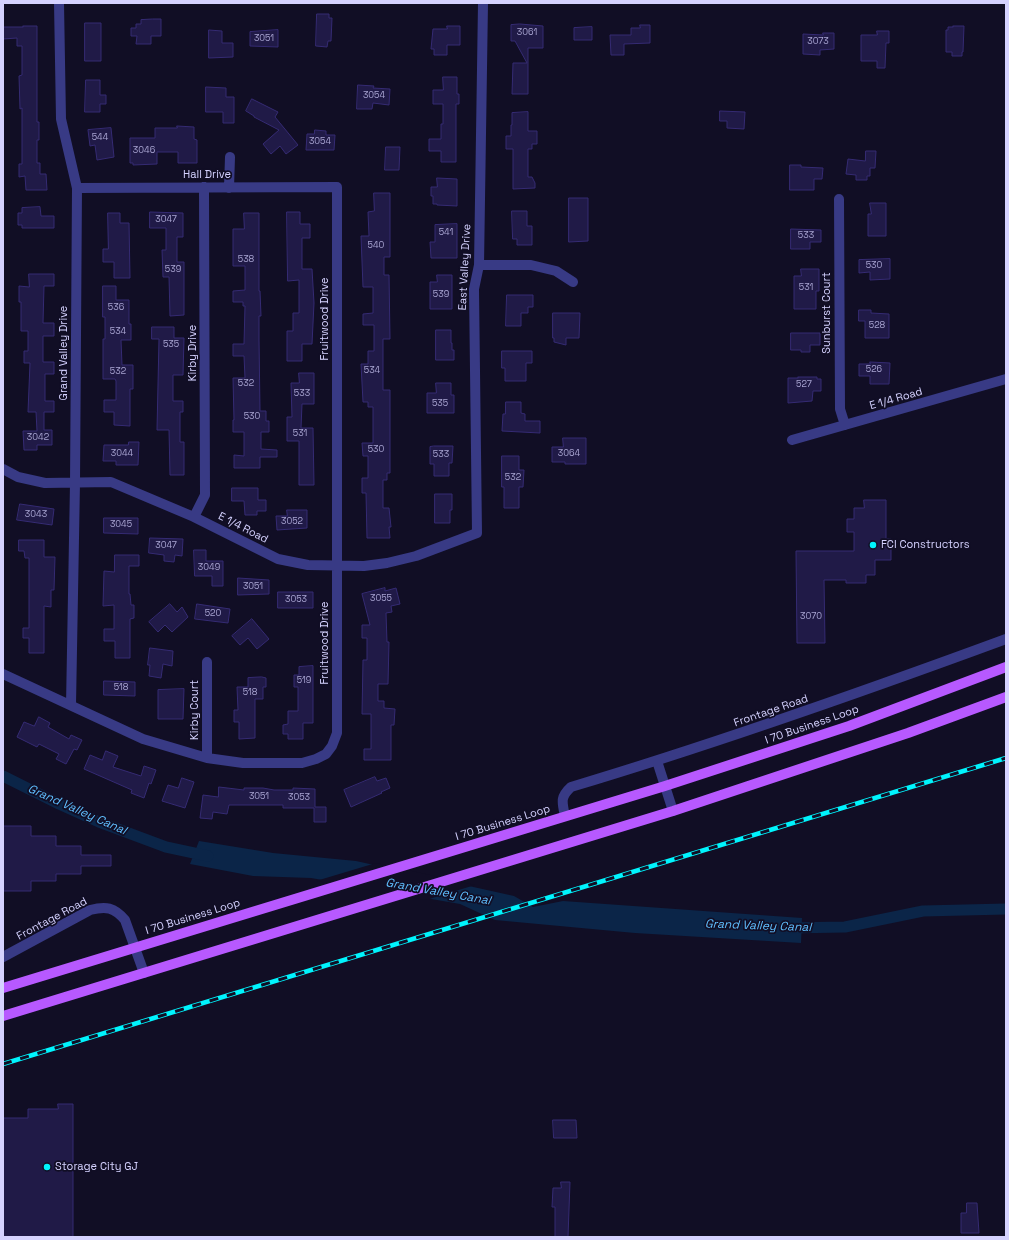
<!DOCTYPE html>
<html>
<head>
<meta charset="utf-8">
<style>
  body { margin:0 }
  #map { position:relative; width:1009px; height:1240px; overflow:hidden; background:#110e25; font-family:"Space Grotesk",sans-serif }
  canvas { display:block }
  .frame { position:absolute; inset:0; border:4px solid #d5d2ff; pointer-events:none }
</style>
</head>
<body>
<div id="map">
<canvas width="1009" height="1240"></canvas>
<div class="frame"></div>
</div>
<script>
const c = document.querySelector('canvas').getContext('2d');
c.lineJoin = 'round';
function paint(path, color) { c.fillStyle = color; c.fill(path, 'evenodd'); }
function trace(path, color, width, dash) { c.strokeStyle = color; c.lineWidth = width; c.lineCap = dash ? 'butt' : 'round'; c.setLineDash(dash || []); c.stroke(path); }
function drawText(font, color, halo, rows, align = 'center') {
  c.font = font + ' "Space Grotesk",sans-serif'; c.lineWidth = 3.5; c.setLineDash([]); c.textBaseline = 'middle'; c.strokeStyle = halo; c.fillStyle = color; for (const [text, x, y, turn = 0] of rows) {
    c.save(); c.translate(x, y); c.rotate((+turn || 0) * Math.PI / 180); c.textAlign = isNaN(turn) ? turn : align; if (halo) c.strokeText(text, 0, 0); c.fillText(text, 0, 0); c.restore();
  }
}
paint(new Path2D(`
  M199 841 273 853 356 861 514 896 533 907 563 901 802 918 801 943 635 933 495 920 460 904 311 878 253 876 190 864Z`), '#0b2548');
paint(new Path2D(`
  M376 863 475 885 426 900 316 881Z`), '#110e25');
trace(new Path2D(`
  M3 776 59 804 99 822 166 847 208 856
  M786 928 845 927 923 911 1006 909`), '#0b2548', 11);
const building = new Path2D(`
  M317 14H329V18H332L331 41H328L327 47 316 46Z
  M153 19H161V36H151V44H136L137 36H131V28H136V24H141V20Z
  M85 23H101V61H85Z
  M520 24 543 26V48H528V94H512L513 63H527L515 41H511V25Z
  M640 25H650V43L624 44V55H611L610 35H631V28H640Z
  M23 26H37V122H39V140H37V163H40V174H46L47 190H26L25 176 19 177V164H22V108L20 109 19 76 22 75V46H17V38L3 39V27H23Z
  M447 26H460V45H447V55H434V49H431L433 29H447Z
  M953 26H964L963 52H962V56H952V52H946V30H948V27H953Z
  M592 27V40H574V28Z
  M209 30 222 31V43H233V57L209 58Z
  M278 30V47L250 46V32Z
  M877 31H889V43H886L885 68H877V61H861V35H877Z
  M823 33H834V49L820 50V55L803 54V34L823 35Z
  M443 77H457V94H459V104H456V162H441V151H429V139H441V124H443V104H433V90H443Z
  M86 80H100V95H106V104H100V112H85Z
  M358 85 374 86 373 88 390 89 389 105 373 103 372 109H357Z
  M206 87 226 88V97H234V123H223V112H206Z
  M252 99 278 112 275 117 298 145 286 154 280 146 271 154 263 144 279 130 254 117V116L246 111Z
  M720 111 745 112 744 129 727 128V121H720Z
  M528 112V131H537V144H532V149H528V177H532L535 183V188L513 189V149H506V136H511V125H512V113Z
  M177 126 194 127V139L197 140V163H178V152H157V164L133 165V163H130V138H155V128H177Z
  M111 128 114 157 97 160 95 145 90 146 88 130Z
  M315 130 326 131V135H335L334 150H306L307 134H314Z
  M386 147H400L399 170H385Z
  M866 151H876L875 168H870V176H867V180H856V175L846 174 848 159 865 161Z
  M790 165H801V167L823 168 822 179H814V190H790Z
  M437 178 457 179V206L437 205V204H433V196H431V187H437Z
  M374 193H390V257H384V275H389L390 339H383V390H390V473H387V480H383V508H389L391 527H389L390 538H367L366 493H362V478H368V456H363L362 443H373V407H368V402H363L361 364H368V351H374V325H363V314L373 313V287H363L361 236H369L368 212 374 211Z
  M569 198H588V241L569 242Z
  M870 203H886V236H868V214H871Z
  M40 207 41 216H54V228H22V225H18V213H22V208Z
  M512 211H527V226H532V245H517V239H513Z
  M150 212 183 213V237H177V262H184V315L170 316 169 277H163L162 250H166V228H150Z
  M287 212H300V224H310V238H302V269H312L314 303 312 344H302V361H287V331H293V313H299V280L288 281Z
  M108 213H120V223H129L130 278H114V262H103V249H108Z
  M244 213H259V291H260L261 316H259V340L260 411H266V421H269V432H261V449L277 450V457H260V468H234V455L244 456V432H233V420H234L233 378H245L244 356H233V344H244L245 306H243V302H233V291L245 290V266H233V229H244Z
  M457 224V258H431L430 242H435V225Z
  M791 229 821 230V242H810V249H791Z
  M890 259V279L870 280V272L859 273V260Z
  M801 269H819V291H816V309H794V276H801Z
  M29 274H54V286H44L43 323H54V336H43V362H54V374H45V401H54V412H44V430H52V445H37V450H24L23 431H37L36 412H28L30 363H24V351H28V331H21V302H19V286L29 287Z
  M437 275H452V309H430V282H437Z
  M103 286H116V300H129V324H131V340H121L122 365H133V389H130V426L114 425V412H104V400H116V381L115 379H103V339H105V317H103Z
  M507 295H533V307H528V313H521V326H506Z
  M859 310H871V313L889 314V338H865V321H859Z
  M553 313H580L579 338H566V345L554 342V338H553Z
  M152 327H174V338H184L183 375H173V401H183V412H180V442H184V475H170L169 430H157L159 339H152Z
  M436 330H451V343H452V350H454V360H436Z
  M791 333H820V345H810V352H801V350H791Z
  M502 351H532V363H526V381H505V368H502Z
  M870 362 890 363 889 384H870V376H859V364H870Z
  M299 373H314V404H302L301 428H313L314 485H299V441H287V417H292L291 383H299Z
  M798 377H817V379H821V391H813L812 401 788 403V378H798Z
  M436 383H451V395H454V413H427V393H436Z
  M506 402H521V413L525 414V421H540V433L502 431 503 414H505Z
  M563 438H586V464H565V462H552V447H563Z
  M129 442H139L138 465H116V461H103L104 445H128Z
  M434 446H453L452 463H449V476H434V464H430V447Z
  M502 456H519V470H524L523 487H519V508H504V487H502Z
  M232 488H258V500H266V511H257V515H245L244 501H232Z
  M435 494H452V510H450V523H435Z
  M864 500H886V539H891V560H875V575H866V583H846V580H824L825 643H797L796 551H854V532H847V519H854V508H864Z
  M20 504 54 509 52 525 17 520Z
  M287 510H307V528L277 530 276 516H287Z
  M104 518H138V534L104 533Z
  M150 538 183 539 182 556 175 555 174 562 164 561V555L149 553Z
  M19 540H44V557H55L54 590H51V607L44 606V653H29V638H23V628H29V558H25L24 551H19Z
  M194 550H206V561H223V586H212V576H195Z
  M115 555H139V566H129V594H130L131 605H134V618L130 619V658H115V641H104V629H114V605L103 606 104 571 114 572Z
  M238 578 269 580V594L238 595Z
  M385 588V591L396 588 400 604 391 606 392 612 386 613 387 642H389L388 684H378V701H384V708L395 709 394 725H391V760H364V749H371V714H362L363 660H367V638H362V625H370L362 594Z
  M278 592H313V608H278Z
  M170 604 177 612 182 607 188 617 172 632 165 625 158 632 149 622Z
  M197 604 230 609 228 623 195 619Z
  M252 619 269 639 257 649 248 638 240 645 232 636Z
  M150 648 173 651 172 666 163 664 161 678 149 676 150 665H148Z
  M313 666V723H303V739H288V734H283V725L288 724V711H298V687H294V675H299V667Z
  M262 677 266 678V687H263V699H255V738L239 739V722H234V710H238L237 687H248V678Z
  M104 681 135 682V696L104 695Z
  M184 689 183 719H158V690Z
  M39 717 50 723 48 727 69 739 71 735 82 740 77 750 74 749 66 764 56 759 59 754 39 744 37 747 17 737 24 722 34 726Z
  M106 751 118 756 113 767 141 776 144 766 156 770 151 784 149 783 144 798 131 793 132 790 84 769 90 755 102 760Z
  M375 777 377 781 386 778 390 788 381 792 382 793 351 807 344 790Z
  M182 778 194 782 185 808 162 801 168 785 178 788Z
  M219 787 244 790V788H263L274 790H293V788L315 789V807H326V822H314V808H283V805H229L227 814 213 812 212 819 200 818 203 795 218 797Z
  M3 826H31V836H56V846H81V855H111V866H81V874H56V881H31V891H3Z
  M58 1104H73V1237H3V1118H28V1109H58Z
  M553 1120H576L577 1138H554Z
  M561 1182H570L568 1237H555V1207H552L553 1188H561Z
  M967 1203H977L979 1233H961V1213H966Z`);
paint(building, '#201a47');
trace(building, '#352b73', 1);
trace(new Path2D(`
  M59 3 61 119 77 188 75 483 71 705
  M229 188 230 157
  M839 199 840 409 845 425
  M479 265H531L556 271 573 282
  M792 440 1006 379
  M3 469 18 477 45 483 111 482 194 517 278 559 308 565 364 566 387 563 416 556 477 533 474 289 479 265 483 3
  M194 517 205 495 204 187
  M3 674 143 739 207 758 243 763H302L316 759 326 754 332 746 337 733V187L77 188
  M207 758V662
  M657 761 673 811
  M565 816C562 802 560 797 571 787 718 743 862 692 1006 639
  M3 957 90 910C106 906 114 907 125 920L144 973`), '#383a85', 10);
trace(new Path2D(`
  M3 988 665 786 849 726 1006 667
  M3 1016 673 811 908 733 1006 697`), '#b759ff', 10);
const rail = new Path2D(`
  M3 1064 1006 758`);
trace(rail, '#00f4fd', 4.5);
trace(rail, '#110e25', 3, [9]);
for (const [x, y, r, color] of [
  [873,545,4,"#00f4fd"],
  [47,1167,4,"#00f4fd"]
]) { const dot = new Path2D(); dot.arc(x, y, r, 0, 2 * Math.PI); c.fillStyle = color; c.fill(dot); trace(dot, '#110e25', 1.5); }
drawText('9px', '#a8a4d1', null, [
  ["3061",527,33],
  ["3051",264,39],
  ["3073",818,42],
  ["3054",374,96],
  ["544",100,138],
  ["3054",320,142],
  ["3046",144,151],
  ["3047",166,220],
  ["541",446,233],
  ["533",806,236],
  ["540",376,246],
  ["538",246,260],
  ["530",874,266],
  ["539",173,270],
  ["531",806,288],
  ["539",441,295],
  ["536",116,308],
  ["528",877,326],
  ["534",118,332],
  ["535",171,345],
  ["526",874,370],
  ["534",372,371],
  ["532",118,372],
  ["532",246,384],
  ["527",804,385],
  ["533",302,394],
  ["535",440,404],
  ["530",252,417],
  ["531",300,434],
  ["3042",38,438],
  ["530",376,450],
  ["3044",122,454],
  ["3064",569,454],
  ["533",441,455],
  ["532",513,478],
  ["3043",36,515],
  ["3052",292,522],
  ["3045",121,525],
  ["3047",166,546],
  ["3049",209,568],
  ["3051",253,587],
  ["3055",381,599],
  ["3053",296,600],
  ["520",213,614],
  ["3070",811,617],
  ["519",304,681],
  ["518",121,688],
  ["518",250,693],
  ["3051",259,797],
  ["3053",299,798]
]);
drawText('11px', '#d5d2ff', '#110e25', [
  ["Hall Drive",207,175],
  ["East Valley Drive",465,267,-87],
  ["Sunburst Court",827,313,-90],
  ["Fruitwood Drive",325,319,-90],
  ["Grand Valley Drive",64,353,-90],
  ["Kirby Drive",193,353,-90],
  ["E 1/4 Road",896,399,-16],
  ["E 1/4 Road",243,528,27],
  ["Fruitwood Drive",325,643,-90],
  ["Kirby Court",195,710,-90],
  ["Frontage Road",771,711,-19],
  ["I 70 Business Loop",812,725,-19],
  ["I 70 Business Loop",503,823,-17],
  ["I 70 Business Loop",193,917,-17],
  ["Frontage Road",52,919,-28]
]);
drawText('11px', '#d5d2ff', '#110e25', [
  ["FCI Constructors",881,545],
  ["Storage City GJ",55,1167]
], 'left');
drawText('italic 12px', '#60bfff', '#110e25', [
  ["Grand Valley Canal",77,810,24],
  ["Grand Valley Canal",438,892,10],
  ["Grand Valley Canal",758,926,2]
]);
</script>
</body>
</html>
